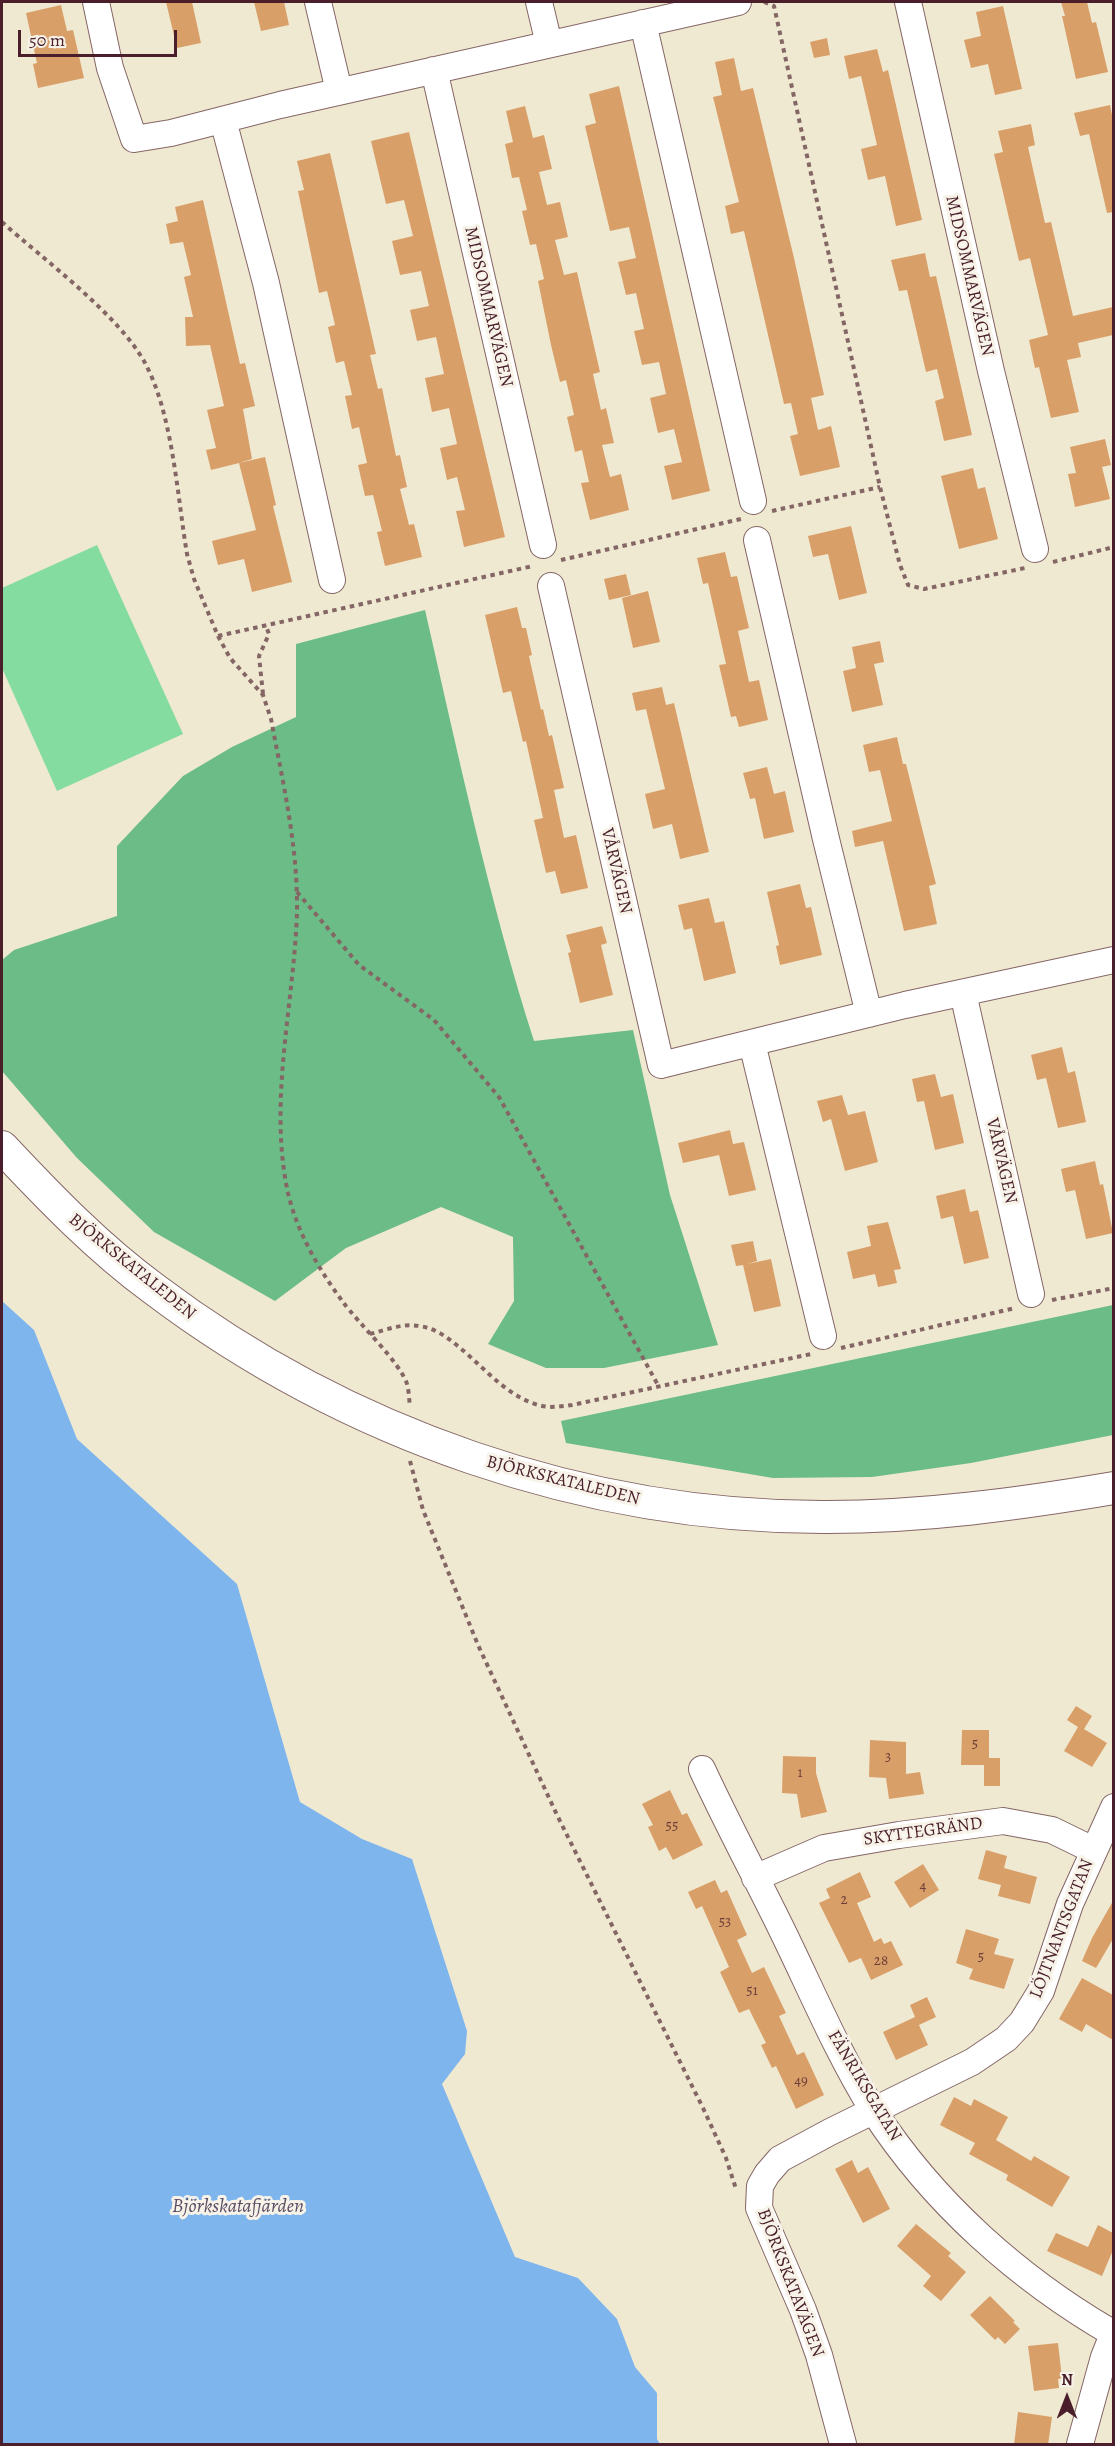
<!DOCTYPE html>
<html>
<head>
<meta charset="utf-8">
<style>
  body { margin:0 }
  #map { position:relative; width:1115px; height:2446px; overflow:hidden; background:#f0e9d2; font-family:Alegreya,serif }
  canvas { display:block }
  .frame { position:absolute; inset:0; border:3px solid #4a1f2b; pointer-events:none }
  .north { position:absolute; left:1037px; top:2368px; width:60px; height:60px; -webkit-text-stroke:4px #f7f3e8; paint-order:stroke; rotate:0deg; font-size:16px; font-weight:700; line-height:24px; text-align:center; color:#4a1f2b }
  .north::after { content:''; display:block; margin:auto; width:21px; height:27px; background:#4a1f2b; clip-path:polygon(50% 0,100% 100%,50% 72%,0 100%) }
  .scale { position:absolute; left:18px; top:30px; width:159px; height:27px; box-sizing:border-box; border:3px solid #4a1f2b; border-top:0; padding-left:8px; font-size:18px; line-height:21px; white-space:nowrap; color:#4a1f2b; -webkit-text-stroke:4px #f7f3e8; paint-order:stroke }
</style>
</head>
<body>
<div id="map">
<canvas width="1115" height="2446"></canvas>
<div class="frame"></div>
<div class="north">N</div>
<div class="scale">50 m</div>
</div>
<script>
const c = document.querySelector('canvas').getContext('2d');
c.lineJoin = 'round';
function paint(path, color) { c.fillStyle = color; c.fill(path, 'evenodd'); }
function trace(path, color, width, dash) { c.strokeStyle = color; c.lineWidth = width; c.lineCap = dash ? 'butt' : 'round'; c.setLineDash(dash || []); c.stroke(path); }
function drawText(font, color, halo, rows, align = 'center') {
  c.font = font + ' Alegreya,serif'; c.lineWidth = 6; c.setLineDash([]); c.textBaseline = 'middle'; c.strokeStyle = halo; c.fillStyle = color; for (const [text, x, y, turn = 0] of rows) {
    c.save(); c.translate(x, y); c.rotate((+turn || 0) * Math.PI / 180); c.textAlign = isNaN(turn) ? turn : align; if (halo) c.strokeText(text, 0, 0); c.fillText(text, 0, 0); c.restore();
  }
}
paint(new Path2D(`
  M97 545 183 734 57 791 2 668V588Z`), '#84dca0');
paint(new Path2D(`
  M425 610C458 754 489 900 534 1041L633 1030 670 1195 718 1345 604 1368H546L488 1344 514 1301 513 1237 441 1207 346 1248 275 1301 154 1232 77 1158 2 1071V960L14 950 117 916V846L183 776 232 747 296 717V644Z
  M1113 1305V1435L971 1463 872 1477 773 1478 566 1443 561 1421Z`), '#6bbc86');
paint(new Path2D(`
  M2 1301 34 1330 77 1439 237 1584 300 1802 362 1839 412 1859 467 2031 465 2054 442 2084 515 2257 578 2278 617 2319 635 2367 657 2393V2439L660 2444H2Z`), '#7eb5ed');
paint(new Path2D(`
  M166 2H192L201 43 177 48Z
  M254 2H284L289 25 261 31Z
  M1061 2H1087L1092 23 1096 22 1108 72 1076 79 1062 16H1065Z
  M61 5 67 31 73 30 84 78 38 88 33 64 37 63 26 13Z
  M1003 6 1022 89 995 95 988 64 971 68 964 40 981 36 976 12Z
  M827 38 830 55 814 58 810 42Z
  M877 49 883 72 888 70 922 220 896 226 885 176 868 180 861 149 877 145 861 76 849 79 844 56Z
  M734 58 741 91 753 88 794 258 824 395 811 398 818 430 831 426 840 467 800 476 790 436 798 434 791 403 784 404 744 231 731 234 725 206 739 202 713 97 722 95 715 62Z
  M619 86 710 491 672 500 664 466 682 462 674 429 658 433 650 398 666 394 659 362 642 365 634 331 644 329 636 293 626 295 618 262 636 258 629 227 610 231 585 126 596 123 589 94Z
  M1110 105 1113 120V212L1107 213 1089 134 1080 136 1074 113Z
  M525 106 533 138 544 135 552 169 539 172 547 205 560 202 568 237 555 240 564 275 577 272 600 372 593 374 601 410 606 408 614 443 602 445 610 477 621 474 629 510 590 520 581 483 589 482 582 450 575 452 567 417 574 415 566 380 560 382 551 345 538 281 544 279 536 244 530 245 522 211 527 210 519 177 512 178 505 144 513 142 506 111Z
  M1031 124 1035 145 1028 147 1045 223 1051 222 1073 316 1113 307V335L1078 343 1081 357 1067 360 1079 412 1051 418 1039 367 1035 368 1029 340 1048 335 1030 258 1019 261 994 154 1003 152 998 131Z
  M409 132 505 537 464 547 456 511 465 510 457 477 447 480 440 448 457 444 449 408 432 412 425 378 444 374 436 337 417 341 410 310 429 306 421 271 400 275 392 241 413 236 404 200 386 204 371 141Z
  M330 153 376 354 370 355 378 389 382 388 396 456 400 455 407 487 400 489 409 525 414 524 422 557 385 566 377 532 382 531 373 495 365 496 358 465 367 463 359 427 352 429 345 396 352 395 344 361 336 363 328 327 335 325 327 291 319 293 298 191 304 190 297 161Z
  M203 200 240 364 245 363 255 406 243 409 252 459 239 463 265 457 276 505 273 506 292 582 252 592 244 559 218 565 212 541 256 530 239 463 211 470 206 450 216 448 207 410 224 406 210 345 186 346 185 317H193L184 277 191 275 183 242 170 244 166 224 178 221 175 207Z
  M925 253 930 277 936 276 972 435 944 441 935 401 944 398 937 369 926 372 907 290 899 291 891 260Z
  M1105 439 1111 465 1102 467 1110 499 1075 507 1068 474 1076 473 1070 447Z
  M973 468 978 489 985 487 998 539 959 549 941 476Z
  M851 526 867 593 839 600 828 554 813 557 808 536Z
  M725 552 731 577 737 576 749 628 738 631 749 682 759 680 768 720 739 727 736 716 731 717 719 665 726 664 708 583 703 584 697 558Z
  M626 574 631 595 609 600 604 579Z
  M648 591 660 642 633 648 622 598Z
  M517 607 522 628H526L532 655 529 656 541 710 543 709 549 736 552 735 564 788 554 790 564 838 576 835 588 888 561 894 555 871 546 873 534 820 543 818 526 741 523 742 511 691 503 693 485 615Z
  M880 641 884 662 874 664 883 705 852 712 843 671 856 668 852 647Z
  M662 687 666 705 674 703 709 852 680 859 672 824 653 829 645 794 665 789 646 709 636 711 632 693Z
  M897 737 903 764H906L936 884 929 886 937 924 904 931 883 841 855 847 852 831 892 821 880 770 869 772 863 745Z
  M767 767 774 794 785 791 794 832 764 839 755 798 750 799 743 773Z
  M800 884 806 908 811 907 822 955 780 965 776 946 779 945 767 892Z
  M709 898 715 923 724 921 736 973 704 981 692 928 684 930 678 905Z
  M602 926 607 943 601 945 613 995 580 1003 568 953 571 952 566 935Z
  M1062 1047 1068 1073 1075 1071 1086 1122 1058 1128 1046 1078 1037 1080 1031 1055Z
  M935 1074 941 1097 953 1094 964 1143 935 1150 924 1101 917 1102 912 1079Z
  M842 1095 848 1115 865 1111 878 1162 845 1171 831 1119 823 1122 817 1101Z
  M730 1130 733 1144 744 1142 756 1190 729 1196 719 1155 683 1163 678 1143Z
  M1095 1161 1100 1185 1103 1184 1113 1233 1086 1239 1075 1190 1066 1192 1061 1169Z
  M965 1189 970 1212 978 1210 989 1258 964 1264 953 1216 941 1219 936 1196Z
  M888 1222 901 1269 894 1270 897 1283 878 1287 875 1274 853 1279 847 1252 871 1246 867 1226Z
  M753 1241 757 1261 747 1264 771 1259 781 1306 754 1312 743 1265 736 1266 731 1245Z
  M1076 1706 1092 1716 1084 1729 1107 1743 1092 1767 1064 1751 1078 1727 1067 1720Z
  M962 1730H989V1758H1000V1786H984V1765H961Z
  M870 1740 906 1742V1774L920 1772 924 1794 889 1799 886 1778 869 1777Z
  M783 1756 816 1757V1773L827 1812 801 1818 797 1794 782 1793Z
  M670 1790 682 1815 687 1813 703 1845 673 1860 666 1847 659 1851 648 1827 653 1825 642 1804Z
  M986 1850 1007 1856 1004 1868 1037 1877 1030 1904 998 1896 1001 1885 978 1879Z
  M923 1864 939 1890 910 1908 894 1882Z
  M860 1872 871 1897 857 1903 874 1942 881 1938 884 1944 891 1941 903 1965 871 1980 861 1958 849 1963 819 1903 830 1898 826 1889Z
  M715 1880 721 1893 727 1890 747 1935 737 1940 752 1973 764 1967 786 2013 779 2016 797 2055 804 2052 824 2095 796 2109 776 2066 772 2068 761 2045 766 2043 749 2009 739 2013 720 1972 729 1967 702 1906 696 1909 688 1892Z
  M1113 1901V1939L1096 1968 1082 1961 1092 1938Z
  M966 1929 999 1939 994 1954 1014 1959 1004 1989 969 1979 973 1969 956 1963Z
  M1082 1978 1113 1995V2040L1086 2024 1082 2032 1059 2019Z
  M927 1997 936 2017 919 2025 928 2045 896 2060 883 2032 915 2017 910 2005Z
  M954 2097 971 2106 974 2099 1008 2117 996 2140 1031 2161 1034 2156 1070 2177 1052 2207 1006 2180 1008 2175 969 2154 975 2143 940 2125Z
  M852 2160 858 2173 868 2167 890 2209 863 2223 835 2169Z
  M916 2224 951 2253 948 2256 966 2272 941 2301 923 2286 931 2276 897 2246Z
  M1098 2225 1113 2233V2250L1102 2276 1047 2251 1056 2233 1088 2247Z
  M990 2296 1015 2321 1013 2322 1020 2329 1005 2344 998 2337 995 2340 970 2315Z
  M1058 2343 1062 2378 1058 2379 1059 2388 1034 2391 1028 2346Z
  M1018 2412 1052 2417 1048 2445H1014Z`), '#d99f68');
const minor = new Path2D(`
  M96 2 110 68 134 139 171 133 280 105 738 2
  M318 2 339 91
  M539 2 549 44
  M908 2 991 371 1035 549
  M643 23 753 501
  M434 70 543 545
  M223 120 266 283 332 580
  M757 540 826 839 869 1014
  M551 586 661 1065 905 1005 1114 960
  M963 993 1031 1294
  M752 1043 823 1336
  M702 1769C727 1823 755 1875 781 1928 811 1989 837 2052 873 2110 933 2203 1019 2279 1114 2334
  M755 1878 824 1848 899 1835 1003 1821 1052 1830 1093 1850
  M843 2444 819 2355 803 2310 759 2208 760 2186 767 2174 780 2159 830 2132 972 2062 1006 2039 1022 2022 1041 1991 1070 1904 1114 1807
  M1080 2444 1104 2357 1114 2332`);
const major = new Path2D(`
  M2 1147C49 1197 98 1248 154 1289 346 1434 586 1518 827 1517 923 1517 1019 1504 1114 1488`);
trace(minor, '#846665', 28);
trace(major, '#846665', 34);
trace(new Path2D(`
  M764 2 774 6 880 487 900 565 908 585 924 589 1025 568
  M2 222C43 259 119 315 145 363 173 415 177 495 187 554L194 579 218 636 230 658 263 695 271 719C283 783 298 847 297 912 294 1005 268 1101 288 1193 297 1232 319 1270 343 1302 358 1323 400 1362 407 1384 409 1391 409 1399 410 1407
  M772 511 880 487
  M561 560 741 519
  M1053 562 1114 547
  M218 636 533 566
  M263 694 259 656 269 634 266 626
  M297 892 359 965 434 1020 499 1097 659 1387
  M1052 1300 1114 1288
  M370 1334C386 1330 402 1323 419 1326 435 1328 447 1337 459 1347 486 1369 512 1403 549 1407 557 1407 565 1406 572 1405L811 1354
  M841 1348 1015 1308
  M410 1461 423 1510 478 1645 557 1815 703 2108 726 2158 736 2189`), '#846665', 4, [4.5, 4.5]);
trace(minor, '#fff', 26);
trace(major, '#fff', 32);
drawText('15px', '#6e3f3a', null, [
  ["5",975,1744],
  ["3",888,1757],
  ["1",800,1773],
  ["55",672,1826],
  ["4",923,1886],
  ["2",844,1900],
  ["53",725,1922],
  ["5",981,1957],
  ["28",881,1961],
  ["51",752,1991],
  ["49",801,2081]
]);
drawText('18px', '#4a1f2b', '#f7f3e8', [
  ["MIDSOMMARVÄGEN",969,276,77],
  ["MIDSOMMARVÄGEN",488,307,77],
  ["VÅRVÄGEN",616,871,77],
  ["VÅRVÄGEN",1001,1161,77],
  ["BJÖRKSKATALEDEN",132,1267,39],
  ["BJÖRKSKATALEDEN",563,1481,14],
  ["SKYTTEGRÄND",923,1832,-8],
  ["LÖJTNANTSGATAN",1062,1929,-69],
  ["FÄNRIKSGATAN",864,2086,59],
  ["BJÖRKSKATAVÄGEN",790,2283,69]
]);
drawText('italic 20px', '#5a4c65', '#f7f3e8', [
  ["Björkskatafjärden",238,2207]
]);
</script>
</body>
</html>
